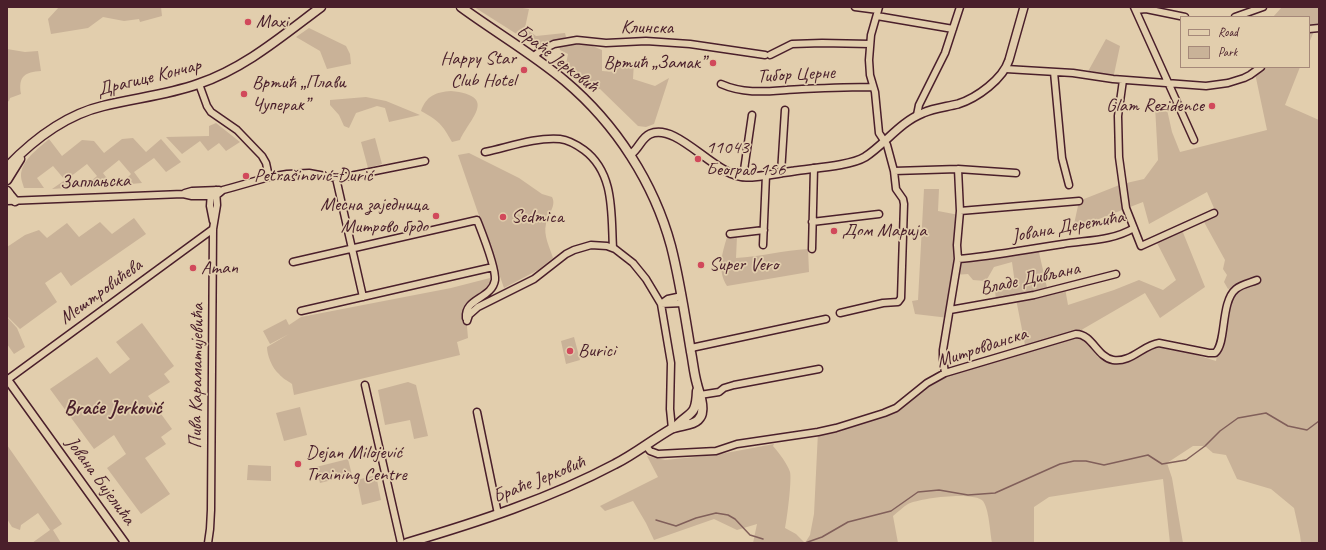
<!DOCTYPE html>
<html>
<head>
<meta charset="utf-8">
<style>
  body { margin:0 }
  #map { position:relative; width:1326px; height:550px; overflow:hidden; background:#e2cead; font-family:Caveat,sans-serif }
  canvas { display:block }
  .frame { position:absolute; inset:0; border:8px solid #4a1f2b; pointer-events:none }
  .legend { position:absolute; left:1180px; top:16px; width:130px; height:52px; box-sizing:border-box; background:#e2cead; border:1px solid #a58879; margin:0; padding:5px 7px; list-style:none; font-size:12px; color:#4a1f2b }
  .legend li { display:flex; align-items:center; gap:8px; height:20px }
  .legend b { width:20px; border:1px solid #a58879 }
</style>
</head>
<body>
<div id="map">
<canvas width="1326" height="550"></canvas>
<div class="frame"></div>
<ul class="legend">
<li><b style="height:5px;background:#e2cead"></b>Road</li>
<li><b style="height:11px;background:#c9b298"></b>Park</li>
</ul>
</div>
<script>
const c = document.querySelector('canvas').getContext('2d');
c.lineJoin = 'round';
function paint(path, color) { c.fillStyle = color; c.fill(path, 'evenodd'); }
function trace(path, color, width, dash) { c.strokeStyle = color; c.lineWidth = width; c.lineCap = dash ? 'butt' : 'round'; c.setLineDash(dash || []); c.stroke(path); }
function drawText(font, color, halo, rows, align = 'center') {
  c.font = font + ' Caveat,sans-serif'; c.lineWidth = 3.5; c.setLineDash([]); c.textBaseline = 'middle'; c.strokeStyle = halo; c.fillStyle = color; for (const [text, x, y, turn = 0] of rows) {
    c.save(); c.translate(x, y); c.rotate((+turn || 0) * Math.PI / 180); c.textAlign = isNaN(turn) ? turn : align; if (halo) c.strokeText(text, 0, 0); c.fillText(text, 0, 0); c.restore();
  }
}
paint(new Path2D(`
  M59 7H161L162 16 140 22 139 19 124 21 103 17 88 28 51 34 48 19Z
  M474 7H516L529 9 525 28 536 36 565 33 566 37 543 47 534 45Z
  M1282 7H1319V24H1317L1309 43V17H1273Z
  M309 28 346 46 350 54 351 64 327 69 320 51 296 37Z
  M1106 39 1120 46 1113 79 1086 75Z
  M585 43 602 50V71L616 72 619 64 634 62 633 79 655 86 669 78 654 124 646 127 638 126 600 89H587L565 69 568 54 560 50 559 45Z
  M7 49 25 52 38 51 41 71C25 72 18 76 21 94L10 98 9 101 7 102Z
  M1252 67H1300L1285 105 1319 120V543H1301L1300 535 1294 508 1271 489 1237 479 1226 455 1213 453 1205 446H1193L1167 463 1172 478 1183 543H1170L1163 479 1049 497 1034 507V543H992C990 532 989 509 983 501 974 491 920 498 908 504 903 507 898 512 893 516L898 543H753L757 524 737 530 714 519 654 540 646 523 633 501 605 511 600 506 658 477 647 456 665 460 715 455 774 444 773 446C779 453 787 463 790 472 792 480 787 519 785 528L796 534 805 543 810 535 814 514 818 432 884 413 933 379 1026 350 1016 299 996 302 995 289 1015 284 1012 262 994 267 986 281 973 280 968 274 955 275 949 318 915 314 912 301 918 300 924 189H939L938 211 959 215 958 259 1038 248 1048 292 1065 288 1068 305 1114 290 1139 280 1163 290 1176 280 1157 243 1182 230 1205 287 1160 318 1145 293 1083 329 1077 334 1113 360 1161 346 1180 350 1216 361 1227 307 1232 295 1250 277 1235 287 1228 289 1224 282 1227 275 1223 269 1225 260 1204 222 1217 215 1207 192 1149 224 1143 202 1073 229 1079 201 1122 184 1144 179 1158 160 1155 106 1166 105 1172 132 1180 152 1267 130 1256 78Z
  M451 91C498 96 471 117 460 140L452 142C442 124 439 121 421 111 426 96 436 92 451 91Z
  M366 97 386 101 420 115 389 122 385 108 377 106 356 113 349 128 344 126 339 115 330 105V100Z
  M216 123 240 142 226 151 219 143 208 151 200 141 182 154 166 137 209 136V126Z
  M133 138 146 152 161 139 181 162 166 172 154 158 134 172 142 183 120 185 131 174 119 160 103 173 112 185 84 187 97 176 87 164 70 177 78 187 52 189 65 180 53 166 37 178 44 188H24C23 184 21 180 21 176 21 160 38 149 49 139L62 156 82 140 94 141 104 153 122 139Z
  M375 138 382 164 368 168 361 142Z
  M469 153 519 178 542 194 552 197C557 206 547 215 546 224 543 235 550 248 553 258L538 270 504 288 458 155Z
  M134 218 146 234 71 286 61 272 45 283 57 302 20 329 7 316V247L25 235 39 230 47 238 67 223 79 237 100 222 112 234Z
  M737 236 736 258C760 257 784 250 808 249L809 272 727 286C717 270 722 254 727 237Z
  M490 278 491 284 489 288 474 302 466 315 468 338 457 342 460 355 294 395 292 384C288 381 282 378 279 374 272 368 267 355 267 347L289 334 270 344 263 331 286 319 289 325 301 317 451 288Z
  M7 317 17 328 25 347 14 354 7 344Z
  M142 323 174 366 164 374 170 382 148 396 172 429 161 437 166 444 145 458 170 494 141 514 107 468 126 454 114 435 94 449 50 389 97 357 110 374 130 359 116 342Z
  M574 337 580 360 566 364 561 341Z
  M408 382 416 385 428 436 414 439 410 420 385 425 378 390Z
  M300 407 307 435 284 441 276 413Z
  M7 445 62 524 53 530 61 543H32L50 530 38 513 21 525 20 530 12 527 7 519Z
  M348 459 352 475 320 483 316 467Z
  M248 465 271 466V481L247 480Z
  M376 475 381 500 362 505 357 480Z`), '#c9b298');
trace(new Path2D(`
  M656 520 676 526 696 518 716 513 728 515 735 519 750 535 763 539
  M805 543 822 537 848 522 891 511 918 492 939 490 968 495 995 493 1060 464 1074 461H1086L1104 465 1148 455 1162 464 1186 460 1205 446 1220 431 1238 418 1266 413 1288 426 1307 430 1319 421`), '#815f5a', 1.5);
const minor = new Path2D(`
  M855 7 878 10
  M1134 7 1194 140
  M1136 10 1146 9 1185 17
  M877 16 953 29
  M1235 17 1263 7
  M1309 29 1319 28
  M770 55 792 44 822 43 870 44
  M533 57 540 51 554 44 577 40 606 43 646 41 690 44 765 55
  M1006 69 1073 73 1113 79 1206 86 1228 83 1244 78 1250 75 1261 67
  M1054 72 1062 158 1069 185
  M1123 80 1118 116 1119 157 1126 208 1141 246 1214 213
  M199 84 207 106 211 112 237 130 262 156 266 163 269 177
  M721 84C748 96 774 90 802 89 826 88 850 87 873 87
  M917 115 919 105 945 53 960 7
  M485 152C509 147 535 137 560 139 569 140 577 145 584 150 615 173 611 214 613 248
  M894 171 958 169 1016 173
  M781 173 785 110
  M743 177 752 115
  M336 178 363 297
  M211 192 210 206 213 221
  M185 193 192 191 219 190
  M7 201 183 194 192 196H210L217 195 223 190 234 187 269 177 287 174 309 173 336 178 350 176 425 161
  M960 211 1079 201
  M812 222 879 214
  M730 234 764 230
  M763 245 766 175
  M812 249 814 168
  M958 259C993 256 1028 249 1063 244 1088 240 1112 241 1134 228
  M293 262 477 220C482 233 496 267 495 280 492 299 464 298 466 318
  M661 304 668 299 682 296
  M661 304 683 303
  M950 310 1034 295 1116 274
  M301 311 493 267
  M840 313 883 303 898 302 901 298 904 204 903 199 896 189 894 171 887 145 879 133 875 92 870 75 869 60 871 35 879 7
  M467 321 469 315 478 307 534 279 566 254 574 250 591 245 607 246 615 249 633 263 646 279 661 304 671 363 670 409 672 429
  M691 348 826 319
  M945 373 943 359V350L958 259 957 245 960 211 958 169
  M7 380 213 229
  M365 385 401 543
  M700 395 719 392 724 388 734 385 819 369
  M477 412 498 514
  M646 446 650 451 658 454 716 451 737 444 818 432 836 428 884 413 896 408 927 383 945 373 1076 334C1092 334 1097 357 1113 360 1131 363 1143 345 1159 343L1209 353H1215C1227 343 1220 302 1236 289 1242 284 1250 283 1257 280
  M208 543 210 529 211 510 213 229 217 205 216 190`);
const tertiary = new Path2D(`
  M630 155C639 149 641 138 650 134 678 122 715 177 746 177 762 177 778 173 794 171 813 168 850 166 865 157 885 144 900 122 923 113 934 108 946 107 958 104 977 98 1003 79 1009 60L1024 7
  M7 379 125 543`);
const secondary = new Path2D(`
  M7 167C34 139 65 115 103 106 135 98 167 95 198 84 245 68 282 36 321 7
  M7 180 20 159
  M7 191 10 195 15 201
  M677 425C691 411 696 416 697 391
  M407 543C478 522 549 499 615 464 635 454 652 440 671 429 679 425 692 426 698 420 700 418 702 415 702 412 704 403 699 393 697 384 694 374 693 362 691 352 685 316 680 281 671 246 654 183 616 124 565 81 533 54 495 32 461 7`);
trace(minor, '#4a1f2b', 9);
trace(tertiary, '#4a1f2b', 10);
trace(secondary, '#4a1f2b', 11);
trace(minor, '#e2cead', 6);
trace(tertiary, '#e2cead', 7);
trace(secondary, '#e2cead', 8);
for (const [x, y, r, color] of [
  [248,22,4,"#d1495b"],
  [713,63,4,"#d1495b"],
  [524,70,4,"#d1495b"],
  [244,94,4,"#d1495b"],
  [1212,106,4,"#d1495b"],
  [698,159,4,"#d1495b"],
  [246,176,4,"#d1495b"],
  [436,216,4,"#d1495b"],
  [503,217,4,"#d1495b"],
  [834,231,4,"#d1495b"],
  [701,265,4,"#d1495b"],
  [193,268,4,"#d1495b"],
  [570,351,4,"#d1495b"],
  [298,464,4,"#d1495b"]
]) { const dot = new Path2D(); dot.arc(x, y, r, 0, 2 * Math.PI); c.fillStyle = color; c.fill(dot); trace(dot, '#e2cead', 1.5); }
drawText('19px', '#4a1f2b', '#e2cead', [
  ["Maxi",256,22],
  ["Happy Star",516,59,"right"],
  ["Club Hotel",516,81,"right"],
  ["Вртић „Замак”",705,63,"right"],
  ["Вртић „Плави",252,83],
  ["Чуперак”",252,105],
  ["Glam Rezidence",1204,106,"right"],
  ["11043",706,148],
  ["Београд 156",706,170],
  ["Petrašinović-Đurić",254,176],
  ["Месна заједница",428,205,"right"],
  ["Митрово брдо",428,227,"right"],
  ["Sedmica",511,217],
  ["Дом Марија",842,231],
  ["Super Vero",709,265],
  ["Aman",201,268],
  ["Burici",578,351],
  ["Dejan Milojević",306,453],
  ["Training Centre",306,475]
], 'left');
drawText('19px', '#4a1f2b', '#e2cead', [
  ["Клинска",647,28,1],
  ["Браће Јерковић",557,59,38],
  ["Тибор Церне",796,75,-3],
  ["Драгице Кончар",149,78,-14],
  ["Заплањска",95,182,-2],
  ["Јована Деретића",1068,227,-10],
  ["Владе Дивљана",1030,279,-12],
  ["Мештровићева",101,292,-36],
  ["Митровданска",982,348,-18],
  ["Пива Караматијевића",197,376,-89],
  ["Браће Јерковић",539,480,-22],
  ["Јована Бијелића",100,481,54]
]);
drawText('bold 20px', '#4a1f2b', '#e2cead', [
  ["Braće Jerković",113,409]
]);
</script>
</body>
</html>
